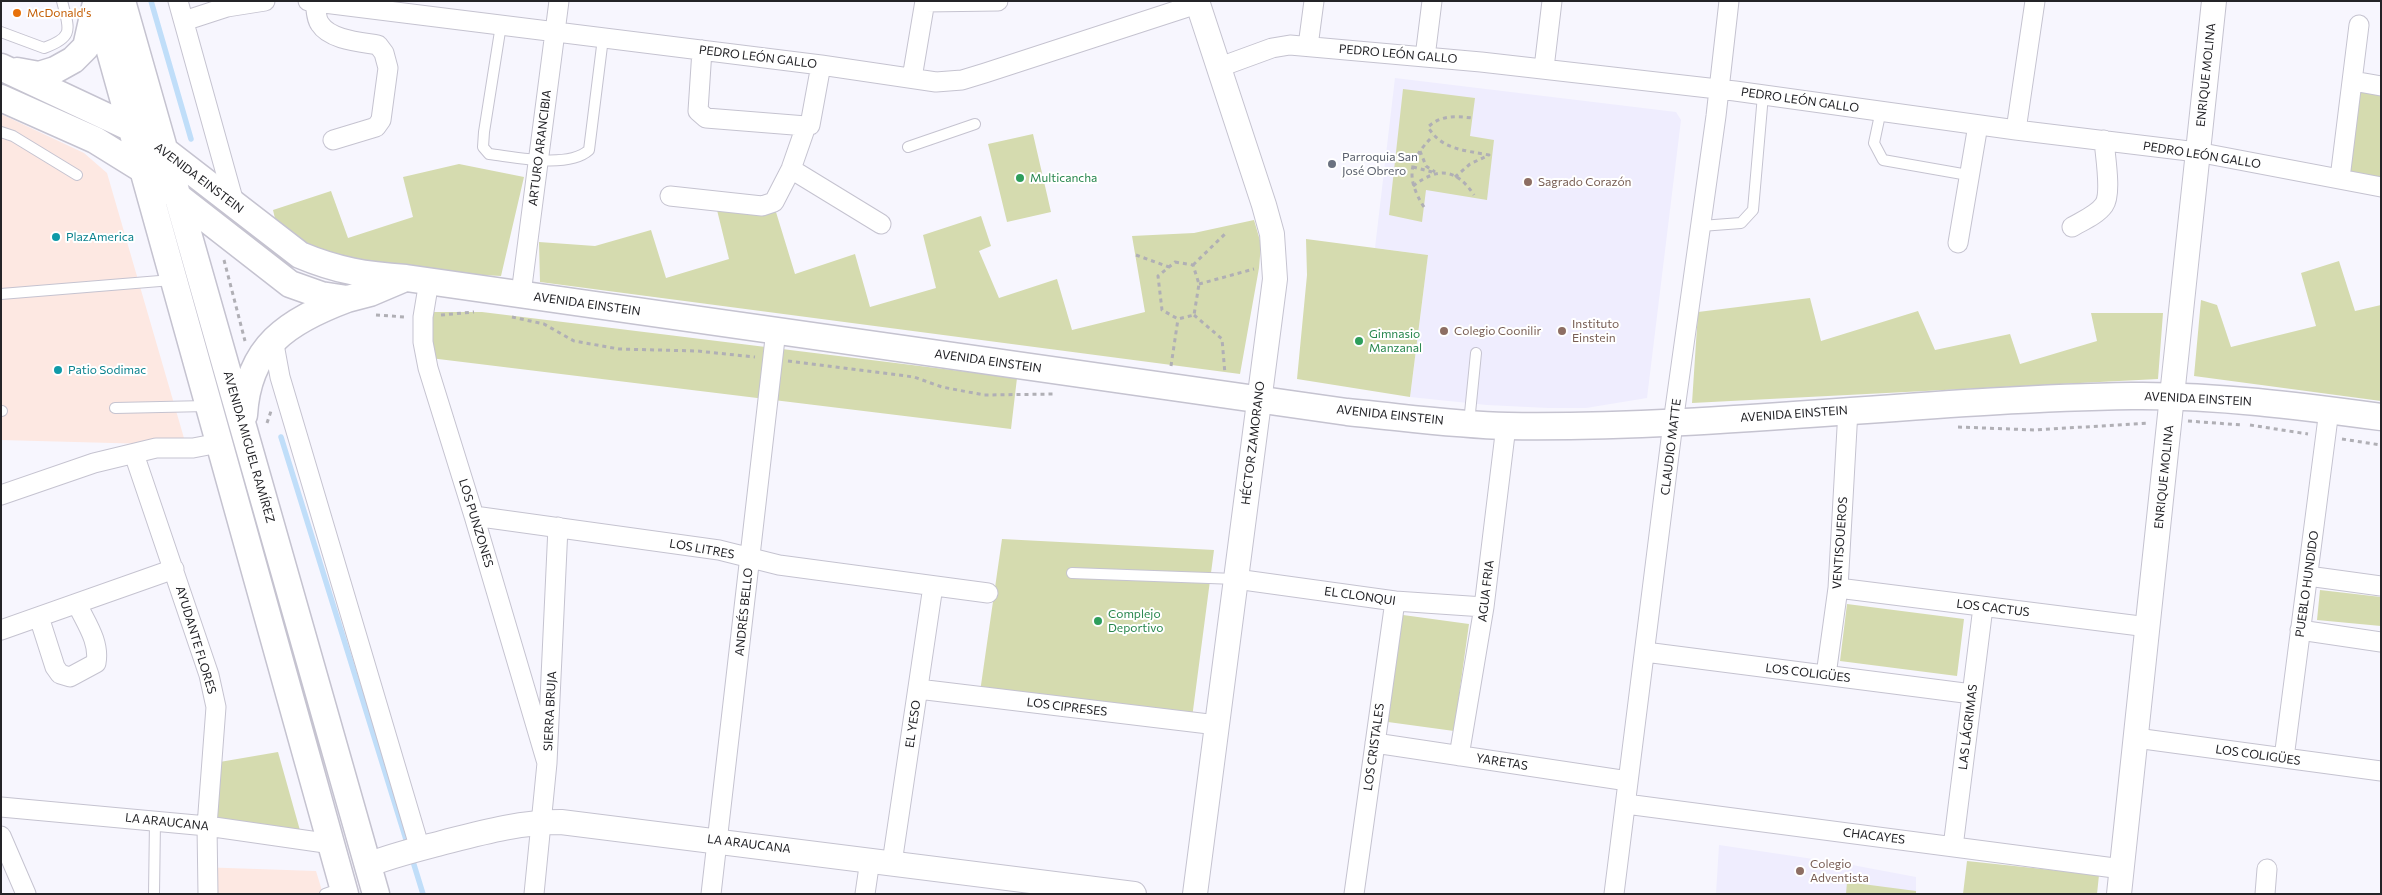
<!DOCTYPE html>
<html>
<head>
<meta charset="utf-8">
<style>
  body { margin:0 }
  #map { position:relative; width:2382px; height:895px; overflow:hidden; background:#f7f6fe; font-family:Commissioner,sans-serif }
  canvas { display:block }
  .frame { position:absolute; inset:0; border:2px solid #242428; pointer-events:none }
</style>
</head>
<body>
<div id="map">
<canvas width="2382" height="895"></canvas>
<div class="frame"></div>
</div>
<script>
const c = document.querySelector('canvas').getContext('2d');
c.lineJoin = 'round';
function paint(path, color) { c.fillStyle = color; c.fill(path, 'evenodd'); }
function trace(path, color, width, dash) { c.strokeStyle = color; c.lineWidth = width; c.lineCap = dash ? 'butt' : 'round'; c.setLineDash(dash || []); c.stroke(path); }
function drawText(font, color, halo, rows, align = 'center') {
  c.font = font + ' Commissioner,sans-serif'; c.lineWidth = 4; c.setLineDash([]); c.textBaseline = 'middle'; c.strokeStyle = halo; c.fillStyle = color; for (const [text, x, y, turn = 0] of rows) {
    c.save(); c.translate(x, y); c.rotate((+turn || 0) * Math.PI / 180); c.textAlign = isNaN(turn) ? turn : align; if (halo) c.strokeText(text, 0, 0); c.fillText(text, 0, 0); c.restore();
  }
}
paint(new Path2D(`
  M1 114 84 153 107 173 186 445 1 440Z
  M198 867 316 871 323 894H201Z`), '#fde8e2');
paint(new Path2D(`
  M1395 78 1676 112 1681 120 1647 398 1586 408H1548L1487 405 1410 397 1428 255 1375 248Z
  M1719 845 1847 864 1916 877V894H1716Z`), '#efedfe');
paint(new Path2D(`
  M2356 88 2381 92V180L2347 171Z
  M1403 89 1475 98 1470 136 1494 140 1487 200 1426 190 1422 222 1389 215Z
  M1033 134 1051 212 1007 222 988 144Z
  M459 164 524 177 501 276 407 271 327 254 277 227 273 210 331 191 348 238 413 217 403 177Z
  M772 199 795 274 855 254 870 307 936 288 923 235 981 216 991 246 979 251 999 298 1057 279 1072 330 1145 312 1132 236 1194 233 1254 220 1261 244 1259 268 1240 374 540 282 539 242 595 246 651 230 666 278 729 259 717 210Z
  M1306 239 1428 255 1410 397 1297 379 1307 275Z
  M2339 261 2355 311 2381 305V401L2194 376 2201 300 2217 305 2231 347 2316 326 2301 273Z
  M1810 298 1821 341 1918 311 1935 350 2010 334 2020 364 2097 341 2091 313H2163L2158 379 1692 403 1698 312Z
  M427 312H482L1017 378 1011 429 430 358Z
  M1002 539 1214 550 1192 718 980 692Z
  M2320 590 2381 597V626L2317 620Z
  M1847 604 1964 619 1957 676 1840 661Z
  M1403 615 1469 624 1454 731 1388 722Z
  M278 752 301 834 200 818 208 764Z
  M1967 861 2099 875 2097 894H1963Z
  M1847 882 1916 891V894H1846Z`), '#d5dbaf');
trace(new Path2D(`
  M151 1 191 139
  M281 437 408 846
  M411 855 423 894`), '#c0def9', 5.5);
const service = new Path2D(`
  M501 25 484 132 483 147 489 154C515 157 568 169 589 150L603 38
  M1 32 44 48C75 37 69 29 62 1
  M1881 110 1874 143 1883 160 1968 175
  M1 132 13 136 77 175
  M908 147 975 124
  M1701 226 1741 223 1753 210 1763 95
  M1 294 172 280
  M115 408 207 406
  M1 411H2
  M1469 423 1476 353
  M1072 573 1236 579
  M154 894 155 821
  M325 894 342 888`);
const minor = new Path2D(`
  M178 1 235 206
  M308 1 821 65 936 82 962 80 985 73 1197 4
  M315 1C316 8 316 19 320 24 330 40 361 42 378 45L384 53 388 68 381 120 376 127 333 140
  M925 2 998 1
  M184 21 227 7 265 1
  M1308 46 1314 1
  M702 50 698 111 706 118 806 126 810 125 821 65
  M1425 57 1432 1
  M1220 67 1272 48 1290 45 1481 62 1735 91 2016 130 2197 152 2381 187
  M1544 68 1552 1
  M912 78 925 1
  M2353 81 2381 86
  M2016 130 2035 1
  M791 169 881 224
  M2340 178 2359 25
  M670 196 762 206 774 202 791 169 806 126
  M2072 227C2082 221 2097 215 2104 205 2112 194 2105 155 2104 140
  M1958 243 1978 125
  M429 281 423 317V342L428 368 474 516 547 763
  M521 294 559 1
  M273 339 280 377 420 849
  M134 454 209 675 216 707 207 826 208 894
  M1 495 94 463 156 448H193L219 443
  M474 516 719 550 779 565 988 593
  M2308 576 2381 586
  M1236 579 1395 601 1484 607
  M1838 588 2148 627
  M39 617 55 667 60 674 70 677 96 663C100 642 86 623 77 604
  M1 630 174 569
  M2300 630 2381 642
  M1645 652 1972 694
  M1826 675 1838 588 1848 410
  M918 689 1217 725
  M2136 738 2381 771
  M1375 743 1628 781
  M1459 756 1484 607 1506 426
  M2284 758 2329 410
  M1626 804 2122 869
  M1 807 207 826 332 844
  M1 836 26 894
  M1953 847 1983 607
  M892 863 933 586
  M534 894 547 763 558 527
  M711 894 776 330
  M865 894 870 860
  M1354 894 1395 601
  M1614 894 1673 423 1716 116 1729 1
  M2265 894 2267 869`);
const tertiary = new Path2D(`
  M368 865C393 855 419 849 445 842 484 832 521 822 561 822L1134 894
  M1195 894 1275 279 1272 234 1264 205 1197 1
  M2119 894 2214 1`);
const secondary = new Path2D(`
  M96 1 345 894
  M122 1 376 894
  M1 67 131 128 164 150 300 255C338 271 366 275 406 278L1347 412C1401 417 1454 425 1508 426 1716 429 1924 399 2132 396 2215 395 2299 406 2381 417
  M17 71 39 75 55 70 73 60 86 47 95 7
  M1 98 95 140 145 171 290 284 321 295 347 299 370 293 403 279
  M244 415C248 346 288 321 347 299`);
trace(service, '#c5c3d0', 12);
trace(minor, '#c5c3d0', 21);
trace(tertiary, '#c5c3d0', 26);
trace(secondary, '#c5c3d0', 29);
trace(new Path2D(`
  M1420 151 1426 166 1435 172
  M1413 167 1432 172
  M1455 177 1470 164 1489 155C1464 150 1442 150 1428 127 1441 115 1455 116 1472 118
  M1413 186C1438 167 1456 168 1474 195
  M1424 207C1405 177 1409 160 1433 136
  M1136 255 1169 267
  M224 260 245 341
  M1175 262 1193 265 1199 284 1194 315 1178 319 1162 310 1158 276Z
  M1193 265 1226 233
  M1199 284 1254 269
  M376 315 405 317
  M441 315 474 312
  M1194 315 1222 339 1225 374
  M512 317 544 324 574 341 619 349 697 351 755 357
  M788 361 914 377 942 387 984 395 1056 394
  M1171 366 1178 319
  M2188 421 2242 425
  M267 423 271 411
  M2250 425 2308 434
  M1958 427 2035 430 2149 423
  M2342 439 2381 445`), '#b0afb5', 3, [4, 4]);
trace(service, '#fff', 10);
trace(minor, '#fff', 19);
trace(tertiary, '#fff', 24);
trace(secondary, '#fff', 26);
for (const [x, y, r, color] of [
  [17,13,5,"#e8710a"],
  [1332,164,5,"#6b7280"],
  [1020,178,5,"#2e9e5b"],
  [1528,182,5,"#8d6e63"],
  [56,237,5,"#0f9aa8"],
  [1444,331,5,"#8d6e63"],
  [1562,331,5,"#8d6e63"],
  [1359,341,5,"#2e9e5b"],
  [58,370,5,"#0f9aa8"],
  [1098,621,5,"#2e9e5b"],
  [1800,871,5,"#8d6e63"]
]) { const dot = new Path2D(); dot.arc(x, y, r, 0, 2 * Math.PI); c.fillStyle = color; c.fill(dot); trace(dot, '#fff', 2); }
drawText('12px', '#c56008', '#fff', [
  ["McDonald's",27,13]
], 'left');
drawText('12px', '#242428', '#fff', [
  ["PEDRO LEÓN GALLO",1398,54,5],
  ["PEDRO LEÓN GALLO",758,57,7],
  ["ENRIQUE MOLINA",2206,75,-84],
  ["PEDRO LEÓN GALLO",1800,100,8],
  ["ARTURO ARANCIBIA",540,148,-83],
  ["PEDRO LEÓN GALLO",2202,155,9],
  ["AVENIDA EINSTEIN",199,178,37],
  ["AVENIDA EINSTEIN",587,304,8],
  ["AVENIDA EINSTEIN",988,361,8],
  ["AVENIDA EINSTEIN",2198,399,3],
  ["AVENIDA EINSTEIN",1794,414,-4],
  ["AVENIDA EINSTEIN",1390,415,6],
  ["HÉCTOR ZAMORANO",1253,443,-83],
  ["AVENIDA MIGUEL RAMÍREZ",249,447,74],
  ["CLAUDIO MATTE",1671,447,-83],
  ["ENRIQUE MOLINA",2164,477,-84],
  ["LOS PUNZONES",476,523,73],
  ["VENTISOUEROS",1840,543,-86],
  ["LOS LITRES",702,549,10],
  ["PUEBLO HUNDIDO",2307,584,-82],
  ["AGUA FRIA",1486,591,-83],
  ["EL CLONQUI",1360,596,8],
  ["LOS CACTUS",1993,608,7],
  ["ANDRÉS BELLO",744,612,-84],
  ["AYUDANTE FLORES",196,640,73],
  ["LOS COLIGÜES",1808,673,7],
  ["LOS CIPRESES",1067,707,7],
  ["SIERRA BRUJA",550,711,-87],
  ["EL YESO",913,724,-82],
  ["LAS LÁGRIMAS",1968,727,-83],
  ["LOS CRISTALES",1374,747,-82],
  ["LOS COLIGÜES",2258,755,8],
  ["YARETAS",1502,762,9],
  ["LA ARAUCANA",167,822,6],
  ["CHACAYES",1874,836,7],
  ["LA ARAUCANA",749,844,7]
]);
drawText('12px', '#5b616d', '#fff', [
  ["Parroquia San",1342,157],
  ["José Obrero",1342,171]
], 'left');
drawText('12px', '#27864d', '#fff', [
  ["Multicancha",1030,178],
  ["Gimnasio",1369,334],
  ["Manzanal",1369,348],
  ["Complejo",1108,614],
  ["Deportivo",1108,628]
], 'left');
drawText('12px', '#785e54', '#fff', [
  ["Sagrado Corazón",1538,182],
  ["Instituto",1572,324],
  ["Einstein",1572,338],
  ["Colegio Coonilir",1454,331],
  ["Colegio",1810,864],
  ["Adventista",1810,878]
], 'left');
drawText('12px', '#0d838f', '#fff', [
  ["PlazAmerica",66,237],
  ["Patio Sodimac",68,370]
], 'left');
</script>
</body>
</html>
